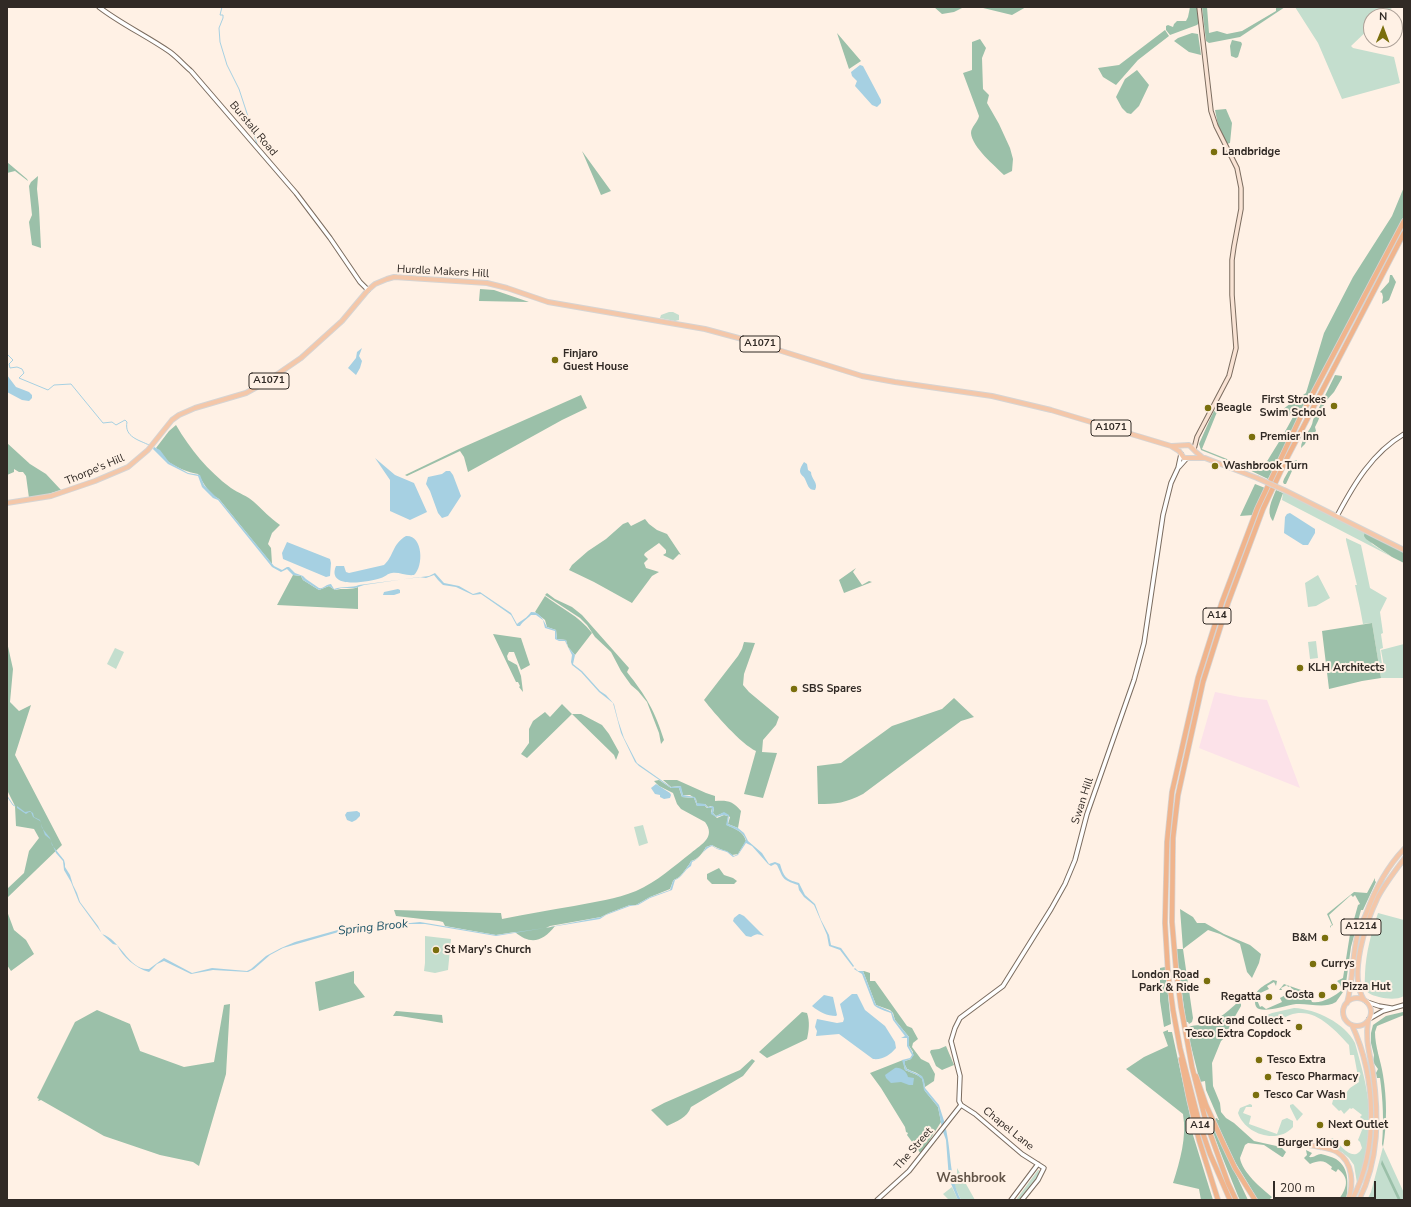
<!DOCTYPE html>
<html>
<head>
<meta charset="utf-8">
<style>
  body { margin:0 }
  #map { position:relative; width:1411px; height:1207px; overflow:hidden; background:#fff1e5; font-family:"Nunito Sans",sans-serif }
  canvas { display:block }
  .frame { position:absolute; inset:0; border:8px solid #312a25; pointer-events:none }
  .north { position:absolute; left:1363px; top:8px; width:40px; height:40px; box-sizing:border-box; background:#fff1e5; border:1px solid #ada198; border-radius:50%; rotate:1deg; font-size:11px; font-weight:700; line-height:16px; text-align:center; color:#312a25 }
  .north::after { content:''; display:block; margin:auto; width:14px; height:18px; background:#7a6f0d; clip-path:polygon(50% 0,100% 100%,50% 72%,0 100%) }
  .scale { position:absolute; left:1273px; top:1181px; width:103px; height:18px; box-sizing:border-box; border:2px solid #312a25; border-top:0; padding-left:5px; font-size:12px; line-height:14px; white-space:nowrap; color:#312a25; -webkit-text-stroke:3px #fff1e5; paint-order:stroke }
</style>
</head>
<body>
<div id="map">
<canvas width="1411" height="1207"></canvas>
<div class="frame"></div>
<div class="north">N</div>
<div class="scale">200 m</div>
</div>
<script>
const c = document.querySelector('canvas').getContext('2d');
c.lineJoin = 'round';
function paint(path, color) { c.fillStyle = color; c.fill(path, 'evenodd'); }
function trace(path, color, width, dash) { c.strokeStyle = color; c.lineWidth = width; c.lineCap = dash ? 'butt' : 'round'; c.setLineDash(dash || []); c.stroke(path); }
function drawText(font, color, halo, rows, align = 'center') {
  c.font = font + ' "Nunito Sans",sans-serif'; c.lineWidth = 4; c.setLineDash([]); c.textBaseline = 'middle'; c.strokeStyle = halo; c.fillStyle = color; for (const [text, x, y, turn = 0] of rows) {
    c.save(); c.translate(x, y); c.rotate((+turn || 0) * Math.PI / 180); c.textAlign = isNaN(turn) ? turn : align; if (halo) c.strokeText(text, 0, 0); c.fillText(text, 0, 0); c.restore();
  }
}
paint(new Path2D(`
  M1215 692 1240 697 1267 700 1300 788 1199 748Z`), '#fce2e9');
paint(new Path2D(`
  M1295 7H1393L1383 16H1371V27L1351 46 1353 48 1394 57 1400 83 1342 99 1318 43Z
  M669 312H673L679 315V320L675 321 660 318 661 315Z
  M1286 491 1365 530 1372 544 1392 557 1282 500 1283 493Z
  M1346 538 1361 545 1370 588 1387 598 1380 612 1383 633 1381 634 1383 648 1380 649 1383 672H1385L1381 650 1404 644V678H1381L1372 623 1363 624 1360 608 1355 585H1357L1346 540Z
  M1318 575 1330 598 1316 606 1308 607 1305 583Z
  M1316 641 1318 658 1310 659 1308 642Z
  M115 648 124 652 116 669 107 664Z
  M643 825 648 843 639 846 634 827Z
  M1378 913 1404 920V996C1397 1000 1387 999 1379 997 1375 996 1368 994 1366 990 1364 985 1365 979 1365 974 1366 952 1371 934 1378 913Z
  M425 936 451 939 448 970 435 973 424 971 425 963Z
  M1294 1008C1316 1009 1345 1023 1355 1043 1366 1083 1374 1109 1366 1150 1364 1162 1363 1173 1357 1183L1354 1165 1349 1158 1342 1152 1324 1145 1331 1138H1333C1340 1145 1354 1164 1362 1148L1360 1142 1358 1140 1362 1130 1356 1125 1362 1119 1360 1117 1362 1115 1353 1108 1351 1109 1350 1108 1344 1114 1341 1110 1339 1111 1332 1104 1333 1100 1339 1095 1342 1098 1350 1088 1359 1082 1354 1055H1350L1349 1045C1334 1029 1314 1006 1290 1015 1283 1017 1278 1023 1271 1025L1264 1022 1265 1016 1272 1013Z
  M1250 1104 1252 1105V1107H1246L1243 1113 1251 1116 1249 1124 1277 1134 1282 1120 1287 1118 1293 1121V1127C1277 1145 1245 1134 1238 1113L1240 1108Z
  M1293 1104 1303 1114 1297 1121 1290 1107V1105Z
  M1383 1147 1404 1193V1200H1367L1371 1192Z
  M957 1168 975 1200H961L953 1182 957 1180Z
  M1038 1170H1039L1038 1177 1020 1200H1016Z
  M952 1187 958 1200H949L943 1194Z`), '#c4dece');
paint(new Path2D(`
  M934 7H964L954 12 942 14Z
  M979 7H1026L1012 15Z
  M1190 7H1199V23L1197 25 1170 35 1166 30V26L1168 25 1173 27 1174 24 1177 21H1186L1188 17Z
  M1202 7H1207L1209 33 1217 31 1227 34 1242 31 1276 11V7H1285L1240 37 1209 43 1206 41Z
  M1165 30 1169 36 1138 60 1116 85 1103 77 1098 68 1119 65Z
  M837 33 861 61 849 69Z
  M1192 33 1198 34 1201 55 1189 52 1174 41 1178 38Z
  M980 39 986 48 982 58 983 89 989 95 987 103 999 124 1010 148 1013 159 1012 171 1004 175C995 166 972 147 971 133 971 127 978 122 979 116L963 73 972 70V42Z
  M1232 40 1241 42 1242 44 1238 57 1236 58 1231 56 1230 46Z
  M1137 70 1149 85 1139 106 1131 114 1127 113 1122 108 1116 97 1125 79Z
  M1226 109 1232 123 1230 143 1227 144 1218 125 1215 110Z
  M582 151 611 191 601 195Z
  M7 162 27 179 28 181 15 171 7 173Z
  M38 176 37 189 39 208 41 248 32 245 29 222 32 215 29 186 31 182Z
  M1404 187V218L1331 354 1268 479 1241 466 1201 450 1199 444 1211 417 1214 411 1217 412 1202 449 1242 465 1261 471 1282 437 1293 417 1283 413 1282 410 1291 403 1306 393 1324 333 1353 277 1392 216Z
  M1390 275H1392L1396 282 1389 300 1382 304 1383 297 1382 293 1380 292 1389 282Z
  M480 289 494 290 529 302 479 301Z
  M1335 375 1342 376V378L1334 392 1325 402 1318 421 1315 427 1316 431 1314 433 1309 434 1305 444 1301 448C1301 438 1312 430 1313 420Z
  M581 395 587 408 562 420 468 472 464 457 460 451 407 476 405 475 459 449Z
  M176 425C190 449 208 471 231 488 238 493 248 496 254 502 263 510 270 518 280 525L272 533 268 544 271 548 272 564 219 499C209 494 204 484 198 474 189 473 173 466 166 460 162 456 160 451 156 448L169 431Z
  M7 443 30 464 46 474 61 490 42 496 29 498 26 476 23 472H19L14 469V472L7 475Z
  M1297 460 1286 484H1284L1283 482 1284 479 1294 461Z
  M1255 484 1265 488 1253 515 1240 516Z
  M1276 490 1283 493 1273 521 1272 520C1266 511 1272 500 1276 490Z
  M645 519 649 524 657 530 667 534 681 555 679 554 673 560 663 555 666 553V550L659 543 645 553 644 555 648 559 644 563 646 568 659 572 652 576 632 603 594 582 569 570 572 565 588 551 606 539 623 524 628 522 631 526Z
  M1365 530 1404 550V563L1392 557 1366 539 1364 536Z
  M856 568 853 572 862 585 869 581 872 582 844 593 839 580Z
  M293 575 301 576 303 580 319 590 329 586 335 590C342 588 352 590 358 587V609L277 605Z
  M547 593 555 599 572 607 582 615 629 668 627 672C646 696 655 711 664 740L661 744 659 733 647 702 638 691 631 685 621 671 611 652 595 637 587 625 580 618 545 595Z
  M545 596C562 609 578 615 592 633L575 655 568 647 566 640 557 639 556 630 547 627 545 620 535 612Z
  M1372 623 1381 678 1362 681 1329 689 1322 631Z
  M493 634 521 638 530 665 521 670 514 652H509L507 656 508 660 517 665 521 676 523 692 519 687 520 686 518 682H516Z
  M7 642 13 669 10 702 19 711 31 705 15 755 62 845 7 898V889L24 873 29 851 39 838 34 829 16 826 15 806 7 790Z
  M744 642 755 643 744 674 743 685 749 692 779 717 776 725 763 740 762 752 777 753 763 798 744 794 756 751C741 744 715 714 704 700L738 656 742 649Z
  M954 698 974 717 961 721 863 794C846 803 836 804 818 804L817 766 841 763 892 726 942 709Z
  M562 704 572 714H581L602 725 609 734 619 752 616 760 614 755 572 714 527 758 521 754 529 743V729L533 721 545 712 550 717Z
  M659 780 671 788H679L682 797 694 798 697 806H705L707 808H712L711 812 717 818 724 815 728 816 727 825C735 829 743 831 746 841L738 854 732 855C725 849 719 850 712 845L706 847C703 853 697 860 691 861 690 864 681 876 679 877 677 879 674 879 673 881L670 889 650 897 636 905H630L609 913 601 917 550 926 546 928 555 926C543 942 530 945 515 932L496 935 445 926 443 922 439 921 396 916 394 910 501 913 502 919C526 914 550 910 574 906 595 902 616 899 636 891 657 882 674 866 691 853 702 844 716 837 705 822L681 809 677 804 673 793 659 786 654 781Z
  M663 780H677L706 793 715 796V801C727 800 733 801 741 811L738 828 728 824 730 817 723 813 716 816 713 813 714 808 711 806 708 807 705 804H697L696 799 690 795H683L680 786 671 787Z
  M719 868 724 875 733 878 737 881 734 884H712L707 879V874Z
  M1375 878V881L1376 882 1363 910H1361L1351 947 1346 983 1343 992 1336 1002C1324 1009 1309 1003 1296 1004 1287 1005 1268 1012 1259 1009 1256 1008 1255 1005 1255 1002 1253 990 1264 986 1273 980L1277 981 1276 986 1274 982 1267 986 1269 989 1256 995 1258 999 1257 1000 1260 1007 1262 1006 1266 1009 1282 1002 1280 998 1293 991 1290 986 1288 987 1287 985 1281 988 1282 990H1279L1284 984 1304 991 1307 990 1312 1002C1321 1004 1335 996 1342 990L1340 984 1337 981 1343 978 1350 934 1358 905 1360 904 1355 895 1353 897 1351 895 1329 915 1333 925 1331 926V928L1330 926 1332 925 1327 914 1354 892 1367 893Z
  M1180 909 1193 917 1197 923H1205L1224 934 1250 945 1261 954 1259 963 1252 978 1247 972 1240 944 1220 934 1208 930 1183 949 1193 1018 1192 1022 1189 1024 1188 1022H1186L1177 958V949H1183Z
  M7 911 14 930 26 940 34 954 11 971 7 965Z
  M1165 967 1171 1024 1164 1027 1160 1001V968Z
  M354 971V983L365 997 319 1011 315 982Z
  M863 971H864L870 973V981H875L907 1026 912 1028 918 1039 913 1043 912 1047 921 1059 929 1063 935 1074 934 1081 925 1087C923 1073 918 1074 907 1069L905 1065V1061L911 1059 913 1052 909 1046V1037L895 1020 893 1013 890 1010 876 1005Z
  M1238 1002 1241 1004V1006L1230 1025 1229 1028 1231 1032 1221 1041 1212 1063 1213 1086 1220 1103 1221 1112 1226 1118 1234 1123 1254 1141 1281 1147 1286 1152 1283 1157H1282L1264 1145 1248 1143 1245 1145 1240 1158C1242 1172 1261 1188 1272 1197L1270 1199 1271 1200H1258L1235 1162 1215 1119 1217 1118 1218 1120H1219L1206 1090 1205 1081 1200 1082 1187 1030 1189 1029V1027C1196 1024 1203 1026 1209 1024 1215 1022 1233 1007 1238 1002Z
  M230 1004 226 1074 199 1166 193 1162 160 1155 104 1136 41 1100 38 1101 39 1099 37 1098 75 1022 97 1010 130 1024 140 1051 184 1067 214 1062 224 1005Z
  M396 1011 442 1015 443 1023 400 1016H393Z
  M802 1012 807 1013C810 1022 809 1030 807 1039L767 1058 759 1052Z
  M1403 1012 1404 1015 1377 1026 1375 1032C1375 1047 1381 1061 1383 1075 1387 1099 1387 1124 1383 1147L1382 1144C1384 1122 1383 1100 1380 1078H1377L1376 1073 1378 1069 1373 1062 1374 1055 1371 1043V1033L1373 1025 1386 1016Z
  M1168 1030V1032H1172L1193 1129V1135L1213 1200H1201L1199 1189 1173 1183C1180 1161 1187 1137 1183 1114L1126 1069 1144 1057 1168 1046 1163 1032Z
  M946 1046 954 1065 942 1070 936 1066 930 1052 931 1050 939 1049Z
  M752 1059 755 1061 743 1076 691 1107C687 1118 677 1121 667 1126L651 1110 664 1103 740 1070Z
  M903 1060 905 1070 917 1075 922 1078 925 1091 938 1107 941 1122 921 1154 907 1135 908 1133 906 1132 905 1127 881 1088 870 1073Z
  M1209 1120 1214 1128 1248 1200H1240L1238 1196C1228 1171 1217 1145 1209 1120Z
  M1306 1150 1312 1153 1309 1157C1314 1158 1317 1154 1321 1154 1326 1155 1332 1157 1336 1159 1351 1169 1347 1185 1347 1200L1339 1199C1347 1188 1350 1178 1338 1169L1336 1172 1331 1169 1332 1167C1324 1160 1320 1160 1310 1164L1304 1158 1307 1155Z
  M1382 1160 1401 1200H1398L1381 1164Z`), '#9bc0a9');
paint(new Path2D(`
  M860 65 863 66 881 100V103L877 107 872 105 855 86 857 81 852 76 851 72Z
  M362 348 359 356 362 361 360 368 356 375 348 368 356 358 357 352Z
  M7 375 16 387 29 392 32 395V398L29 401 22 400 7 392Z
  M154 447 160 450 169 462 188 473 200 475 204 485 215 496 219 499 274 566 282 570 287 567H289L295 573 303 576 306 579 319 588C324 589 326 584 331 584L334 589C343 586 352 588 359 585L429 576 435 573 444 583 459 586 473 594 480 592 511 613 517 624C522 620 527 618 531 612 541 612 543 620 547 627L556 630 557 639 566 640 568 647 575 655 573 664 582 671 600 691 606 695 614 704 618 720 624 738 637 763 671 787 681 786 683 795 695 797 697 803 705 804 708 807 713 806 714 808 713 813 716 816 724 812 729 815 728 824 738 828 744 833 748 841 762 853 769 864 775 862 780 864C784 877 785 879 799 883L805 895 815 904 821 920 829 935 831 945 841 948 854 966 853 967 840 950 829 946 827 935 814 905 804 897 799 890 798 885C781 879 784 879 777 865L775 864 771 866 768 864 752 846 746 843 738 855 733 857 727 852 717 849 712 846C704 848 700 859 692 862L691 866C684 870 682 878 675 880L672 890 650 898 638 905 630 906 606 915 600 919 496 936 425 924H408L395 927 392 926 380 927 377 930 374 927 352 928V927L371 926 377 929 381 926 420 922 496 935 545 928 601 917 609 913 630 905H636L650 897 670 890 673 881C674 879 677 879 679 877 681 876 690 864 691 861 697 860 703 854 706 847L712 845 716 848 727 851 734 856 738 854 746 840C743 831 735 829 726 825L728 816 724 815 716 817 711 814 712 808H708L705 806H697L694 798 682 797 679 788H671L639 766 635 762 621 733 613 703 599 692 581 672 572 665 571 662 572 655 565 641H559L555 639V631L545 628 543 620 536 615H531C527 619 523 621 520 626H517L511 615 481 594 473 595 456 587 443 585 438 580 434 575 426 578 419 577 364 585 355 588H341L335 590 329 586 319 590 303 580 301 576 293 575 287 569 281 572 272 567 218 500 213 498 202 487 198 476 188 474 168 464 153 449Z
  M375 458 395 475 414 483 427 512 410 520 390 511V480Z
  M804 462 807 464 808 470 811 472C811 479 819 483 815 490 808 490 808 485 805 479 804 476 800 475 800 471 800 468 802 465 804 462Z
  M446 471H450L453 475 461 496 448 516 442 518 438 513 430 491 426 484 428 477 442 474Z
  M1290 513 1315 529V533L1308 545H1303L1284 533 1285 517 1287 514Z
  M406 536C423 535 424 566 414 575 406 576 399 572 392 573 388 573 385 577 381 578 369 582 326 590 336 566H344L346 572 349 573 384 565C394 556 392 544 406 536Z
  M287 542 330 559 331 563 330 576 326 577 283 559 282 553Z
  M398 589 400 590V593L394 595H383L384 592Z
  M656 784 670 793 671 795 670 798 664 799 660 797V795L655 794 651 788Z
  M17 806 25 812 30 811 33 813 34 817 40 820 42 828 50 838 52 845 64 860 65 864V867L70 875 73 885 77 893 80 902 98 926 102 934C120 939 129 971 149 969L164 958 192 973 212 968 247 971 251 969 266 956 281 948 295 942 345 928 348 927 349 929 283 948 270 955 254 969 248 972 213 970 191 974 164 961 157 964 149 972C135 968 123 957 117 945L113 944 103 935 79 902 71 882 64 870 63 861 56 853 50 839 45 835 40 821 33 817 31 812H29L26 814 17 808Z
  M357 811 360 813V816L356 820 352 822 347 820 345 815 347 812Z
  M739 914H740L744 916 764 936C758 934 757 933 751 937L746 936 733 921 734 918Z
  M855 968 858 971H863L876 1005 892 1012 895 1020 909 1037V1046L914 1055 911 1059 905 1061V1065L907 1069 922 1076 924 1080 925 1088 939 1105 945 1124 942 1128 938 1107 924 1090 922 1079 917 1075 905 1070 902 1060 910 1058 912 1055 907 1046V1038H901L905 1036 893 1020 891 1013C886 1011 878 1009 874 1005L862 974 854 969Z
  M852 994H857L865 1010 885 1026 895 1042 896 1048C890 1055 883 1060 873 1059L839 1034 816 1036 817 1031 815 1027 817 1019 837 1023 843 1022 844 1019 840 1004Z
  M824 995 833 997 837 1015 836 1016C827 1016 819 1012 812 1006Z
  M895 1068C901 1067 907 1072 908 1077L914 1078 913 1085H909L901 1082 891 1083 886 1078 885 1075Z
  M945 1125C952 1152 948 1174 961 1200H958L949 1179 946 1140 942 1129Z`), '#a6d0e2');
trace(new Path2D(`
  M222 7 220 15H223V18L219 28 220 42 227 65 239 89 257 144
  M7 354 13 360 9 364 10 368 17 367 22 369 24 373 19 378 48 390 54 385 71 384 103 423 112 422 116 425 125 420 127 422C124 437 139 440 149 445
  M7 796 13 805 15 806`), '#a6d0e2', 1);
const tertiary = new Path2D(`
  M99 7C121 24 147 36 170 52 178 58 184 65 191 71L296 193 330 238 360 282 368 290
  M1179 467 1187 458
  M1337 516C1354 484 1372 453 1404 434
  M1367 1002 1379 1006 1391 1008
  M1369 1019 1383 1011 1404 1005
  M961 1105 959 1101 960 1076 951 1041 955 1028 960 1018 1003 986 1051 909 1065 884 1075 860 1087 814 1134 680 1144 643 1163 515 1171 483 1178 468 1181 454
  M961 1105 975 1114 1022 1154 1044 1168 1038 1180 1022 1200
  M877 1200 909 1171 961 1105
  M1011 1200 1038 1164`);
const secondary = new Path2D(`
  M1194 449 1197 437 1229 376 1236 348 1232 295V260L1234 246 1241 209V188L1237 168 1216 126 1211 111 1199 7`);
const primary = new Path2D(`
  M1172 446 1189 445 1196 452 1202 457
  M1286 491 1404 550
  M7 503 51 496 95 481 128 467 148 450 172 420 179 415 195 408 246 393 266 382 301 358 342 321 368 290 375 284 387 279 394 277 487 283 507 288 548 302 705 329 746 340 862 376 895 382 992 396 1051 410 1171 446 1179 451 1184 458H1205L1257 478
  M1343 1012a14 14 0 1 1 28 0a14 14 0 1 1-28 0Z
  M1364 1000C1348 975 1366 922 1378 897 1385 884 1395 871 1404 859
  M1347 1003C1353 981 1352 959 1357 937 1359 929 1363 921 1366 914 1375 889 1386 868 1404 849
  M1352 1025C1376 1077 1379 1148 1352 1200
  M1298 1146C1305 1143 1312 1146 1320 1147 1325 1148 1332 1149 1337 1152 1353 1162 1354 1184 1348 1200
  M1359 1200C1379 1160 1379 1116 1373 1073 1370 1053 1365 1042 1368 1021`);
const trunk = new Path2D(`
  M1181 1059 1189 1099 1199 1140 1218 1200
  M1196 1076 1206 1105 1224 1145 1235 1168 1255 1200
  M1230 1200 1210 1154 1199 1122 1180 1048 1173 1010 1168 973 1165 923 1167 842 1172 792 1198 678 1222 602 1257 509 1301 416 1404 221
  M1236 1200 1228 1183 1206 1122 1192 1067 1181 1007 1176 969 1172 922 1173 838 1178 795 1203 682 1228 603 1263 509 1287 458 1404 233`);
trace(tertiary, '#7b6c5f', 5.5);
trace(secondary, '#7b6c5f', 5.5);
trace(primary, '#d6d4d3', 6);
trace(trunk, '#d6d4d3', 6);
trace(tertiary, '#fff', 3.5);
trace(secondary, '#f9e3d4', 3.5);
trace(primary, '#f4c7a9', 4);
trace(trunk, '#f0b48c', 4.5);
const primaryBridge = new Path2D(`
  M1257 478 1286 491`);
trace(primaryBridge, '#d6d4d3', 6, []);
trace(primaryBridge, '#f4c7a9', 4);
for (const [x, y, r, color] of [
  [1214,152,4,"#7a6f0d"],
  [555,360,4,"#7a6f0d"],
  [1334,406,4,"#7a6f0d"],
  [1208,408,4,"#7a6f0d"],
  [1252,437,4,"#7a6f0d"],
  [1215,466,4,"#7a6f0d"],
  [1300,668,4,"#7a6f0d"],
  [794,689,4,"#7a6f0d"],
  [1325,938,4,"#7a6f0d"],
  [436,950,4,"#7a6f0d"],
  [1313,964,4,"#7a6f0d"],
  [1207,981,4,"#7a6f0d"],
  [1334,987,4,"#7a6f0d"],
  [1322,995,4,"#7a6f0d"],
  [1269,997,4,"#7a6f0d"],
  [1299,1027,4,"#7a6f0d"],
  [1259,1060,4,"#7a6f0d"],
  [1268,1077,4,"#7a6f0d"],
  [1256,1095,4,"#7a6f0d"],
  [1320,1125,4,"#7a6f0d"],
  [1347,1143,4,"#7a6f0d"]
]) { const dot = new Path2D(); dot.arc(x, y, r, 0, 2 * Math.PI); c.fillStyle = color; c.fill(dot); trace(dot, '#fff1e5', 1.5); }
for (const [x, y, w] of [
  [760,344,40],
  [269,381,40],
  [1111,428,40],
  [1217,616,28],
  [1361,927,40],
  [1200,1126,28]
]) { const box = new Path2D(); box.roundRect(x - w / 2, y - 8, w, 16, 3); c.fillStyle = '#fff1e5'; c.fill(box); trace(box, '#312a25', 1); }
drawText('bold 10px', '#312a25', null, [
  ["A1071",760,344],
  ["A1071",269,381],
  ["A1071",1111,428],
  ["A14",1217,616],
  ["A1214",1361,927],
  ["A14",1200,1126]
]);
drawText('11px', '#312a25', '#fff1e5', [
  ["Burstall Road",253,129,50],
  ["Hurdle Makers Hill",443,272,3],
  ["Thorpe's Hill",95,470,-23],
  ["Swan Hill",1083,801,-72],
  ["Chapel Lane",1008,1129,39],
  ["The Street",914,1149,-49]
]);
drawText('bold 11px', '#312a25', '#fff1e5', [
  ["Landbridge",1222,152],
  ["Finjaro",563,354],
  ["Guest House",563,367],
  ["First Strokes",1326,400,"right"],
  ["Swim School",1326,413,"right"],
  ["Beagle",1216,408],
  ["Premier Inn",1260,437],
  ["Washbrook Turn",1223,466],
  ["KLH Architects",1308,668],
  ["SBS Spares",802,689],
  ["B&M",1317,938,"right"],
  ["St Mary's Church",444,950],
  ["Currys",1321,964],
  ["London Road",1199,975,"right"],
  ["Park & Ride",1199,988,"right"],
  ["Pizza Hut",1342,987],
  ["Costa",1314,995,"right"],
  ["Regatta",1261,997,"right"],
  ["Click and Collect -",1291,1021,"right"],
  ["Tesco Extra Copdock",1291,1034,"right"],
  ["Tesco Extra",1267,1060],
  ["Tesco Pharmacy",1276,1077],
  ["Tesco Car Wash",1264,1095],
  ["Next Outlet",1328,1125],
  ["Burger King",1339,1143,"right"]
], 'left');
drawText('italic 12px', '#1a5165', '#fff1e5', [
  ["Spring Brook",373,928,-6]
]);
drawText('bold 13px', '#625448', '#fff1e5', [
  ["Washbrook",971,1179]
]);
</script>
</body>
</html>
